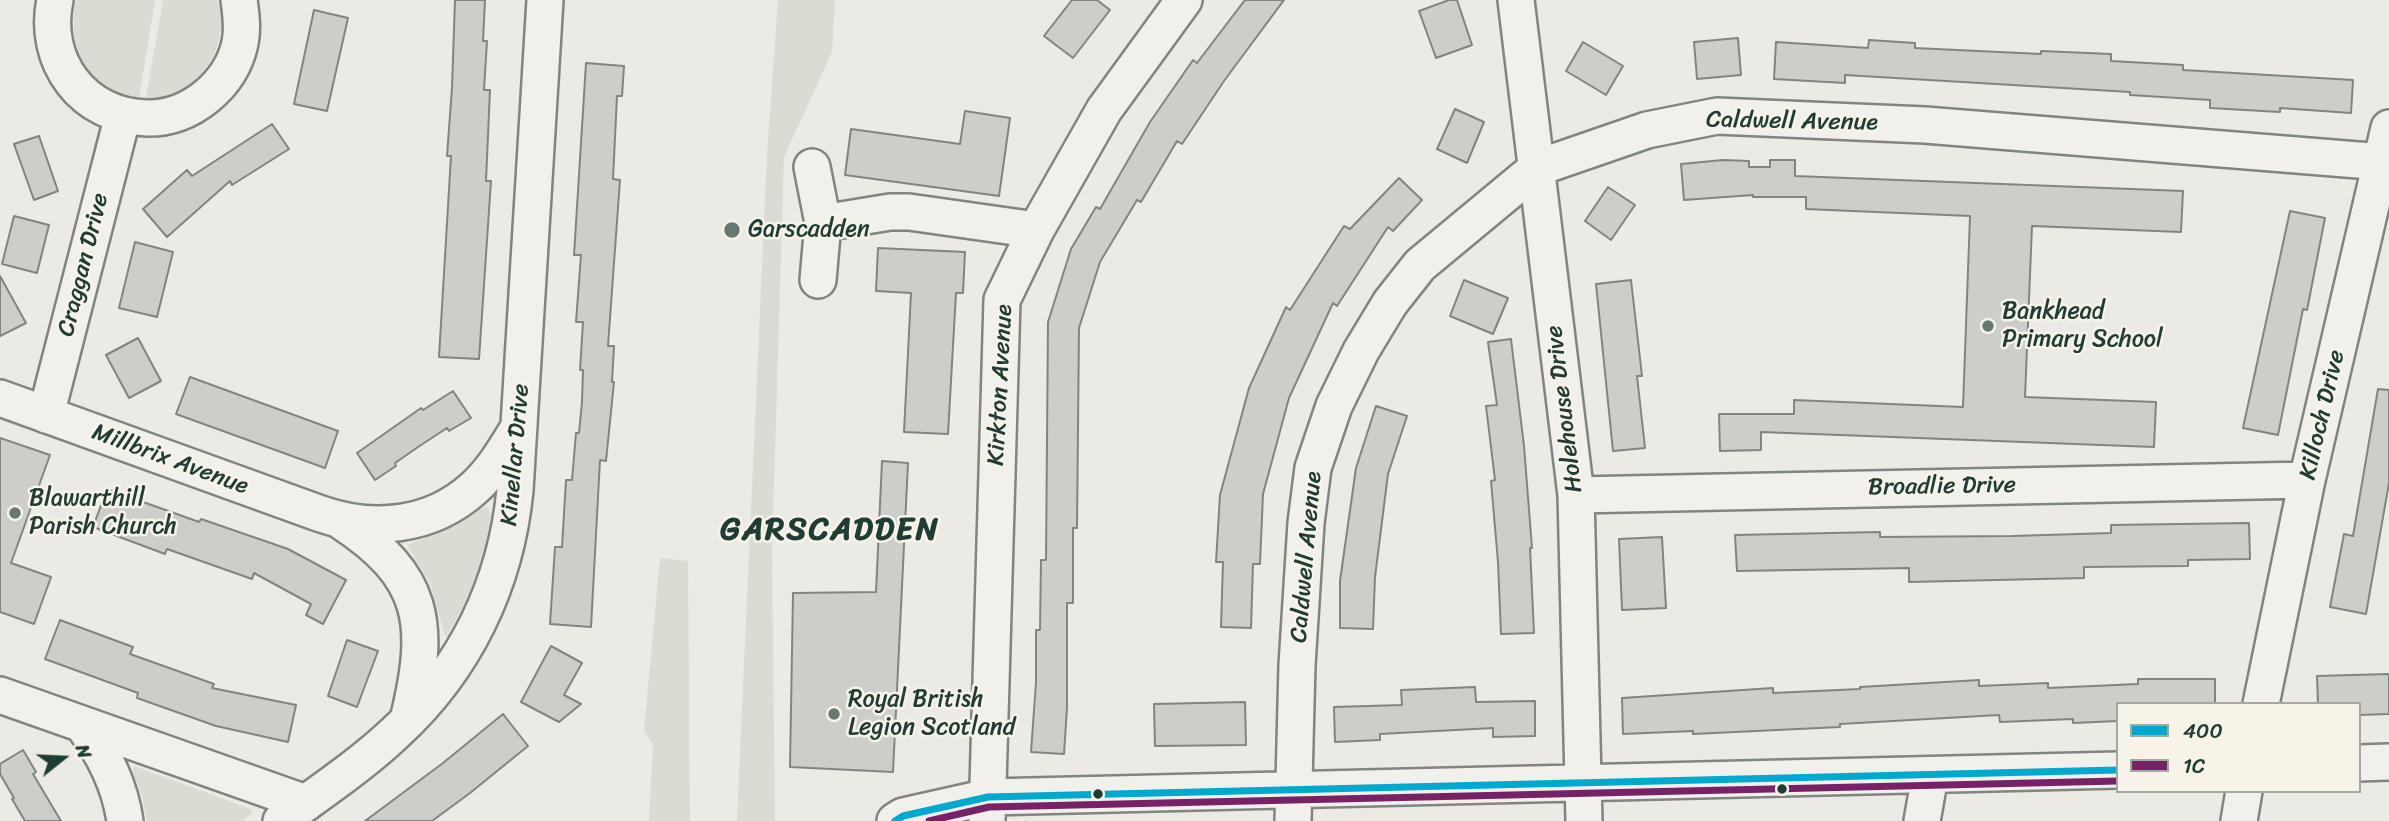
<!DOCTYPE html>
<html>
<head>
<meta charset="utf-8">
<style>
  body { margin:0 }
  #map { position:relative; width:2389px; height:821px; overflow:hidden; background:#ebeae4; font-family:Sriracha,sans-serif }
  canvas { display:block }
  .legend { position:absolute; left:2116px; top:702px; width:245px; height:91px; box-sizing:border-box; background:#f7f3e8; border:2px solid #a1aaa0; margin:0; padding:9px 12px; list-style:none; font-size:21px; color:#1f3d34 }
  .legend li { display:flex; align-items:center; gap:14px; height:35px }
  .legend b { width:35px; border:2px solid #a1aaa0 }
  .north { position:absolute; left:28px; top:723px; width:70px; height:70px; -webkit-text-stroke:5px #f7f3e8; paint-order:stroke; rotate:72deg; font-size:19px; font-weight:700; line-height:28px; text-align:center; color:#1f3d34 }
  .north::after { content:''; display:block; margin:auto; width:24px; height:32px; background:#1f3d34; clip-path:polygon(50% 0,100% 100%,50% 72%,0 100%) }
</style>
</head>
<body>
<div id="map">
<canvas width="2389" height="821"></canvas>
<ul class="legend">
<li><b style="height:9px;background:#00a9ce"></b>400</li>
<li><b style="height:9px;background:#772166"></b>1C</li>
</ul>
<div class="north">N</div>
</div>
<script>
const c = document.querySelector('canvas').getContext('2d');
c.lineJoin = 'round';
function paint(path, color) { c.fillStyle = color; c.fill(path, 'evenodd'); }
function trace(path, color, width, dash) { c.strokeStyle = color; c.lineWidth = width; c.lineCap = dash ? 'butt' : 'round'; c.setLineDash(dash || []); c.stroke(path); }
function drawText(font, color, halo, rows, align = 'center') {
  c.font = font + ' Sriracha,sans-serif'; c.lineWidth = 5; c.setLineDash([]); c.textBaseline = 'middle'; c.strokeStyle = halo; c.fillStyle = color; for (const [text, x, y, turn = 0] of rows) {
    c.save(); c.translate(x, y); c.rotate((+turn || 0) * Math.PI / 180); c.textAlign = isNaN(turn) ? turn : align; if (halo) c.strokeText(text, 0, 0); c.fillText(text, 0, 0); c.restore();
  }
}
paint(new Path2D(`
  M76 0H155L139 98C88 93 66 47 76 0Z
  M163 0H217C234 44 196 103 146 98Z
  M778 0H835L832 52 784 157 772 547 775 821H737L767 155Z
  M484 507H487L491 514C485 557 469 598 447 636H445L430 583 407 545 459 524Z
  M660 558 688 561 690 821H649L653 744 644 731Z
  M134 766 251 809 253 812 242 821H147L142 796 132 770Z`), '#dadbd2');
const building = new Path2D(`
  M455 0H485L483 41H487L484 90H490L486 181H491L479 359 439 357 451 156H447L452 88Z
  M1072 0H1097L1110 10 1073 58 1044 36Z
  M1245 0H1284L1224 81 1182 144 1177 141 1141 202 1137 200 1100 262 1079 328 1077 528H1073V603H1067V708L1064 754 1031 752 1036 682V630H1040L1041 560H1046L1048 322 1071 249 1096 207 1100 209 1150 122 1193 60 1197 63Z
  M1449 0H1457L1472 45 1436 58 1419 11Z
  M314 10 348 18 327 111 294 104Z
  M1738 38 1741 75 1697 79 1694 42Z
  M1869 40 1915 43V48L2041 54V51L2111 54V61L2183 65V70L2353 80 2351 113 2280 108V112L2210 108V100L2130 95V92L1845 75V83L1774 79 1776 42 1868 48Z
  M1583 42 1623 66 1606 95 1566 71Z
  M586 63 624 66 622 96H617L613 179 620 180 608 346H614L612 382H614L606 461 600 460 591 627 550 624 555 547H562L566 480H572L576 433H579L582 402 583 370H580L583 322H576L581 255H574Z
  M1455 109 1484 122 1467 163 1437 149Z
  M965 111 1010 118 999 196 845 175 851 129 960 144Z
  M272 124 289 149 232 185 230 181 167 237 143 209 187 170 192 176Z
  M39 136 58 191 34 200 14 144Z
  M1723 160 1749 161V167H1770V160H1795V176L2183 191 2181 232 2032 226 2025 397 2156 402 2154 447 1761 432V450L1720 451 1719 414H1794V400L1963 407 1970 216 1806 209V197H1753V195L1684 200 1681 164Z
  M1399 178 1422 200 1393 231 1388 227 1337 306 1333 303 1289 398 1263 494 1260 564H1253L1251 628 1221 627 1223 562H1216L1220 495 1249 388 1286 307 1290 310 1344 226 1350 229Z
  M1608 187 1635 205 1611 240 1585 221Z
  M2290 211 2325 218 2307 310 2303 309 2278 435 2243 428Z
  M14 216 49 225 37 273 2 264Z
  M135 242 173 252 157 317 119 308Z
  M878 248 965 252 963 293H956L948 434 904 432 911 293 876 291Z
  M0 276 26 323 0 336Z
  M1464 280 1508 298 1493 334 1450 316Z
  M1631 280 1642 376H1637L1645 448 1613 451 1596 284Z
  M138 338 161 381 129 398 106 355Z
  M1511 339 1524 446 1532 548H1530L1534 633 1501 634 1498 562 1491 481 1495 480 1486 406 1497 405 1488 342Z
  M190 377 338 431 325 468 176 414Z
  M2378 389 2389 390V483L2366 614 2330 607 2344 534 2353 536Z
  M453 391 471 418 449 431 447 428 421 445 395 463 396 466 375 480 357 453 421 408 423 410Z
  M1376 406 1407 416 1388 474 1375 577 1373 629 1340 628V581L1356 468Z
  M0 438 50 455 11 563 51 577 34 624 0 612Z
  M882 461 908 463 893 772 790 767 793 593 876 592Z
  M107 489 199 522 201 519 288 549 346 580 323 624 306 615 311 604 254 573 252 579 167 549 165 554 93 527Z
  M2249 523 2250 559 2188 560V566L2084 567V578L1909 582V568L1737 571 1735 535 1880 532V537L2013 536 2111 533V525Z
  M1662 537 1666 608 1622 610 1619 539Z
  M60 620 133 647 130 654 214 684 212 688 296 705 288 742 216 726 137 698 138 693 45 659Z
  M347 640 378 651 357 707 328 696Z
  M551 646 582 663 564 695 581 704 559 722 521 702Z
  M2389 674V714L2359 715V704H2318L2317 676Z
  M2138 679H2215V704H2118V721L2073 723V719L2000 722 1999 715 1840 724V727L1693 734V731L1623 734 1622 698 1773 688V693L1860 689V687L1979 680V686L2048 683V688L2138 684Z
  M1475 687 1476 702 1535 701V736L1493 737V728L1380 734V740L1335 742 1334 707 1402 705 1401 690Z
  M1245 702 1246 745 1155 746 1154 704Z
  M503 714 528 746 470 793 432 821H365L443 763Z
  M23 750 36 772 33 774 61 821H25L12 799 14 798 0 774V764Z`);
paint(building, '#cdceca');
trace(building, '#808581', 2);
const minor = new Path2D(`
  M55 0C42 61 83 117 147 118 190 119 231 85 240 43 243 29 241 14 239 0
  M1516 0 1576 495 1584 821
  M812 167 823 223 818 280
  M823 223 890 212H909L1036 230
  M0 398 321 514C373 532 431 527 474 488 493 471 506 448 519 427
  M46 415 123 115
  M1576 495 2307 480
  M341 521C425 576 431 623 409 716
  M0 695 306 803
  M2261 704 2307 480 2389 128
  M82 724C103 752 120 786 125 821
  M2359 763 2389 762
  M987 820 1002 300 1036 230 1104 110 1184 0
  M281 821C319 793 360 766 395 733 465 669 506 584 515 490L545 0
  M895 821 903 816 988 797 2118 770
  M1293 821 1297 665 1306 523 1313 468 1334 406 1361 351 1390 303 1420 265 1537 168 1647 130 1717 116 1925 125 2383 162
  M1922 821 1930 776
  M2239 821 2244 791`);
trace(minor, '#808581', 40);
trace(minor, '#f1f0ec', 35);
trace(new Path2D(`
  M895 821 903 816 988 797 2118 770`), '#00a9ce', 7);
trace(new Path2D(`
  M929 821 989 807 2118 781`), '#772166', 7);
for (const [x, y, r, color] of [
  [732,230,9,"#667a72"],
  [1988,326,7,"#667a72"],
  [15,513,7,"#667a72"],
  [834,714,7,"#667a72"],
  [1782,789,6,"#1f3d34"],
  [1098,794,6,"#1f3d34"]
]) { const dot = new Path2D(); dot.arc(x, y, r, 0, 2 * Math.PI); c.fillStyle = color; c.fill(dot); trace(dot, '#f7f3e8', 2.5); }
drawText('24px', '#1f3d34', '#f7f3e8', [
  ["Caldwell Avenue",1792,122,1],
  ["Craggan Drive",84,265,-76],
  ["Kirkton Avenue",1001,385,-87],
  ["Holehouse Drive",1565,409,-97],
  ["Killoch Drive",2323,415,-77],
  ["Kinellar Drive",516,455,-85],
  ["Millbrix Avenue",170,460,20],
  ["Broadlie Drive",1942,487,-1],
  ["Caldwell Avenue",1307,557,-85]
]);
drawText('24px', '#1f3d34', '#f7f3e8', [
  ["Garscadden",748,230],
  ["Bankhead",2002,312],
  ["Primary School",2002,340],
  ["Blawarthill",29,499],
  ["Parish Church",29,527],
  ["Royal British",848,700],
  ["Legion Scotland",848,728]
], 'left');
c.letterSpacing = '2px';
drawText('bold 32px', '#1f3d34', '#f7f3e8', [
  ["GARSCADDEN",830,531]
]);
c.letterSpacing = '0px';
</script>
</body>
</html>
